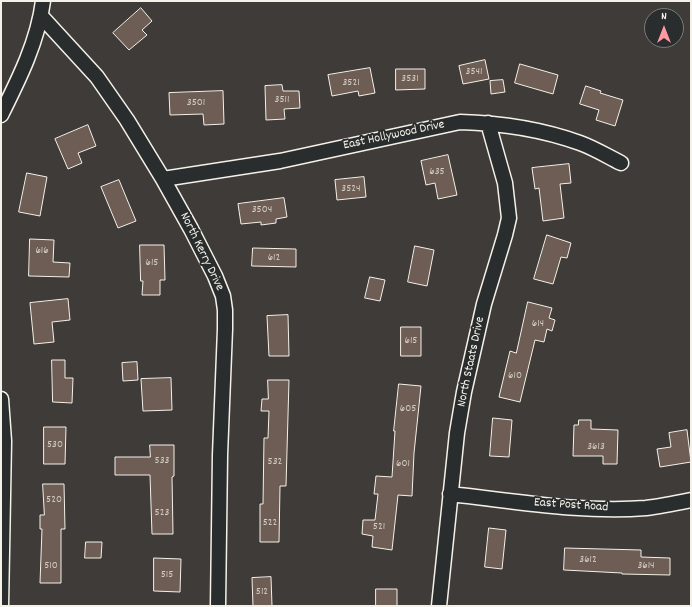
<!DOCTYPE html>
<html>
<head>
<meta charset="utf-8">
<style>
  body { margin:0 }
  #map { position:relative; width:692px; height:607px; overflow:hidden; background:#3e3b39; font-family:Dekko,sans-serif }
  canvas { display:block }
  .frame { position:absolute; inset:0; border:2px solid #f4f1e8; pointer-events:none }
  .north { position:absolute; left:644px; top:8px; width:40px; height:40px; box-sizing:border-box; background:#2a2d2e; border:1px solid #7b7b78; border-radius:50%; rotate:0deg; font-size:11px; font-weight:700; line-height:16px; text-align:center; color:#f4f1e8 }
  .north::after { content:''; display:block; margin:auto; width:14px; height:18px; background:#ff9aa2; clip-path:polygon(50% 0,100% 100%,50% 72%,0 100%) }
</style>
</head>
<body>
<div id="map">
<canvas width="692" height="607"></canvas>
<div class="frame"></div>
<div class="north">N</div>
</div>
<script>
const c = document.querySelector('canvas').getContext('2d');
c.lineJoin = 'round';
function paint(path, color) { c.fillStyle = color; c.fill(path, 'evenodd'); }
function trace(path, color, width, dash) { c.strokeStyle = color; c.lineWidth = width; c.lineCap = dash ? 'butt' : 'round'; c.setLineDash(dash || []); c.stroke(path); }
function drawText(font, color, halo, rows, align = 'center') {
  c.font = font + ' Dekko,sans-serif'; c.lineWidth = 4; c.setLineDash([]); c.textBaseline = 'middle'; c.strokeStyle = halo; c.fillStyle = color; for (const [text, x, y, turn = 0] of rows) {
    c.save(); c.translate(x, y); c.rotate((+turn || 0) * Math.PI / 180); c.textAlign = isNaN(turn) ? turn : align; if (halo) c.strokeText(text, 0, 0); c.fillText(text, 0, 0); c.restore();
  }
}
const building = new Path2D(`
  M141 8 152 21 142 30 147 35 129 50 113 33Z
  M485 60 489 79 463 84 459 66Z
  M520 64 558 75 553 94 515 83Z
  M370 68 375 93 359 96 358 91 332 96 328 75Z
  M396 69H425V89L396 90Z
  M503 80 505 92 491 94 490 81Z
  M282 85 283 91H299L300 108 284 109 285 119 266 120 265 86Z
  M586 86 601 91 600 93 623 100 615 126 596 120 599 110 580 104Z
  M223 91 224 124 204 125 203 114 170 115 169 93Z
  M88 125 96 146 78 153 82 163 68 169 55 139Z
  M448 155 457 195 438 199 435 183 426 185 421 161Z
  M569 164 571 183 560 184 564 218 543 221 539 188 535 189 532 168Z
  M27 173 47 177 40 216 19 212Z
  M364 177 366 197 337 200 335 180Z
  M119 180 136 221 118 228 101 187Z
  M284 198 287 217 276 219V223L261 225V222L241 224 238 204Z
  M547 235 571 243 567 258 561 257 553 284 534 279Z
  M30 239 54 240 53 262 70 263 69 277 29 276Z
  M140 245H164L165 280H160V295H142L143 281H141Z
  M415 246 434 250 427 286 408 282Z
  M253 248 296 249V267L252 266Z
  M370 277 385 280 380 301 365 298Z
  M68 299 70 320 52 322 54 342 34 344 30 303Z
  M528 302 552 308 549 318 555 320 552 331 547 329 544 342 535 340 520 402 499 397 510 351 516 353Z
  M288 315 289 356H269L267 316Z
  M401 327H421V356H401Z
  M52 360H65V378H73L72 403 53 402Z
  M137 362 138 380 123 381 122 363Z
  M171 378 172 410 143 411 141 379Z
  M268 380H289L286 486H280L279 542H260V504H263L264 438H268L269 411H261L262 399H268Z
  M399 384 421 386 414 453 412 496 398 495 392 550 372 547 373 536 362 534 363 520H375L378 494H374L376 476 392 477 395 431H394Z
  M493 418 512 420 509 457 490 456Z
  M579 420H591V429L618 430 617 464H603V456H573L574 425H578Z
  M44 427H66L65 464H44Z
  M687 430 691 462 660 467 657 449 671 447 669 433Z
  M150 445H174V476L172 477 173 534H152L150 475H115V457H150Z
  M43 484H64L65 529H61V583H40L42 529H40V515H44Z
  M489 528 506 530 502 569 485 567Z
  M86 542H102L101 558H85Z
  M565 548 641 550V557L670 558V575L622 574V573L564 570Z
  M154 558 181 559 180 592 154 591Z
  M271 577 272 606H253L252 578Z
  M376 589H397V606H376Z`);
paint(building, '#6d5d54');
trace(building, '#f4f1e8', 1);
const street = new Path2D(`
  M41 16 97 77 127 120 163 179 191 229 215 276 223 296 225 310V329L220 455 218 606
  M1 115C19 79 38 41 43 1
  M163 179 280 161 460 122C500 123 541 129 580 143 594 148 607 156 621 163
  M1 399 4 441 1 606
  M450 494C515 501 581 513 646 508 661 506 676 503 691 500
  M439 606 457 433 464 392 484 304 505 235 509 218 505 183 488 123`);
trace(street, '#f4f1e8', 17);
trace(street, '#2a2d2e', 14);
drawText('11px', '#d2ccc3', null, [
  ["3541",474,72],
  ["3531",410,79],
  ["3521",351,83],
  ["3511",282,100],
  ["3501",196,103],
  ["635",437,172],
  ["3524",351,189],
  ["3504",262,210],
  ["616",42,251],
  ["612",274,258],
  ["615",152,263],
  ["614",538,324],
  ["615",411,341],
  ["610",515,376],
  ["605",408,409],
  ["530",55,445],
  ["3613",596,447],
  ["533",162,461],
  ["532",275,462],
  ["601",403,464],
  ["520",54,500],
  ["523",162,513],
  ["522",270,523],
  ["521",379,527],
  ["3612",588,560],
  ["510",51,566],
  ["3614",646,566],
  ["515",167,575],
  ["512",262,592]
]);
drawText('13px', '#f4f1e8', '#2a2d2e', [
  ["East Hollywood Drive",394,136,-12],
  ["North Kerry Drive",201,252,64],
  ["North Staats Drive",472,362,-78],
  ["East Post Road",571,506,4]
]);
</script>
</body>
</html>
